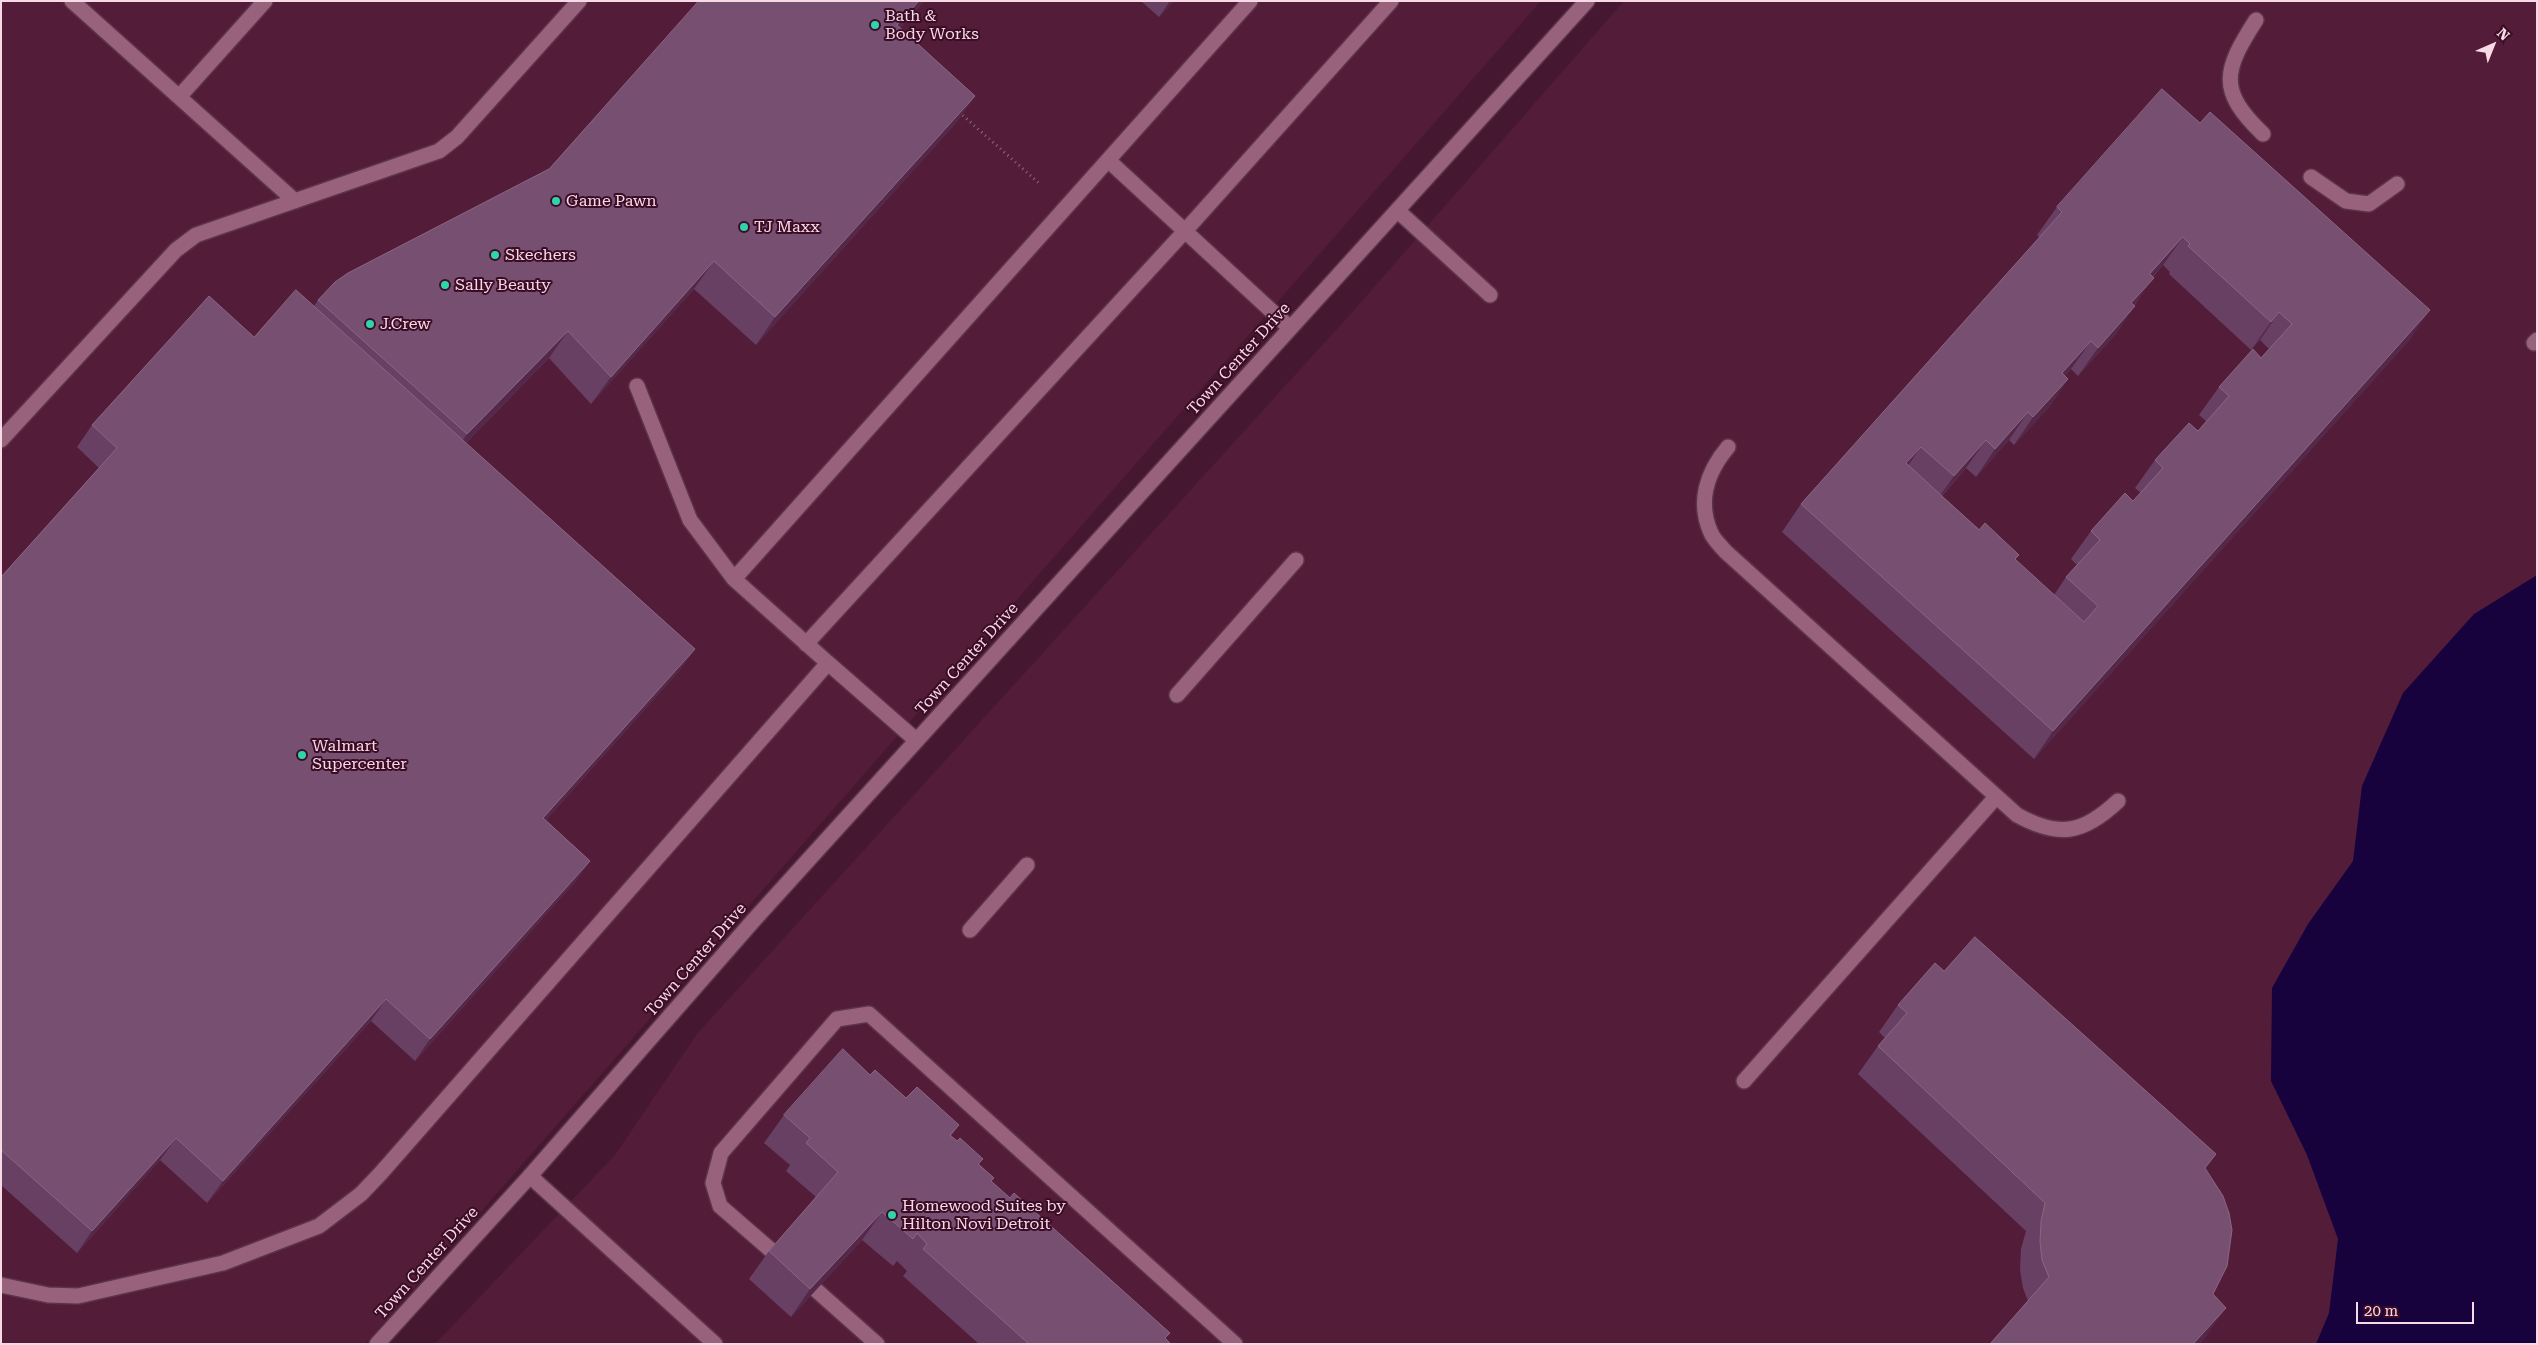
<!DOCTYPE html>
<html>
<head>
<meta charset="utf-8">
<style>
  body { margin:0 }
  #map { position:relative; width:2538px; height:1345px; overflow:hidden; background:#461730; font-family:"Roboto Serif",serif }
  canvas { display:block }
  .frame { position:absolute; inset:0; border:2px solid #f8d9e6; pointer-events:none }
  .north { position:absolute; left:2468px; top:20px; width:50px; height:50px; -webkit-text-stroke:4px #3b0c26; paint-order:stroke; rotate:44deg; font-size:14px; font-weight:700; line-height:20px; text-align:center; color:#f8d9e6 }
  .north::after { content:''; display:block; margin:auto; width:18px; height:22px; background:#f8d9e6; clip-path:polygon(50% 0,100% 100%,50% 72%,0 100%) }
  .scale { position:absolute; left:2356px; top:1302px; width:118px; height:22px; box-sizing:border-box; border:2px solid #f8d9e6; border-top:0; padding-left:6px; font-size:15px; line-height:18px; white-space:nowrap; color:#f8d9e6; -webkit-text-stroke:4px #3b0c26; paint-order:stroke }
</style>
</head>
<body>
<div id="map">
<canvas width="2538" height="1345"></canvas>
<div class="frame"></div>
<div class="north">N</div>
<div class="scale">20 m</div>
</div>
<script>
const c = document.querySelector('canvas').getContext('2d');
c.lineJoin = 'round';
function paint(path, color) { c.fillStyle = color; c.fill(path, 'evenodd'); }
function trace(path, color, width, dash) { c.strokeStyle = color; c.lineWidth = width; c.lineCap = dash ? 'butt' : 'round'; c.setLineDash(dash || []); c.stroke(path); }
function drawText(font, color, halo, rows, align = 'center') {
  c.font = font + ' "Roboto Serif",serif'; c.lineWidth = 4; c.setLineDash([]); c.textBaseline = 'middle'; c.strokeStyle = halo; c.fillStyle = color; for (const [text, x, y, turn = 0] of rows) {
    c.save(); c.translate(x, y); c.rotate((+turn || 0) * Math.PI / 180); c.textAlign = isNaN(turn) ? turn : align; if (halo) c.strokeText(text, 0, 0); c.fillText(text, 0, 0); c.restore();
  }
}
paint(new Path2D(`
  M1 1H1541L365 1344H1Z
  M1624 1H2537V779L2387 1344H435L615 1155 697 1034 1355 309Z`), '#531d3a');
paint(new Path2D(`
  M2537 575V1344H2316L2329 1313 2338 1239 2307 1155 2271 1081 2272 988 2308 924 2353 861 2362 786 2403 693 2474 614Z`), '#17023d');
const lane = new Path2D(`
  M72 1 295 201
  M2256 20C2224 70 2217 90 2263 134
  M179 97 265 1
  M1109 161 1290 328
  M2311 177 2346 201 2369 204 2397 184
  M1398 211 1490 295
  M2534 343 2537 340
  M637 386 690 520 734 579
  M1 440 176 250 196 235 439 151 457 137 579 1
  M1728 447C1707 472 1697 502 1711 533 1714 540 1721 546 1726 552L2017 815C2059 838 2083 834 2118 801
  M806 644 1185 231 1391 1
  M828 663 734 579 1250 1
  M1177 695 1296 560
  M970 930 1027 865
  M1744 1081 1996 797
  M530 1176 715 1344
  M773 1252 720 1206 713 1183 721 1153 837 1019 869 1014 1235 1344
  M1 1285 48 1295 78 1296 223 1263 319 1226 361 1194 381 1173 828 663 916 740
  M816 1290 877 1344`);
const street = new Path2D(`
  M377 1344 530 1176 753 921 1587 1`);
trace(lane, '#5b3449', 18);
trace(street, '#5b3449', 18);
trace(new Path2D(`
  M959 112 1040 184`), '#90677b', 3, [1, 4]);
trace(lane, '#99627c', 15);
trace(street, '#99627c', 15);
paint(new Path2D(`
  M1141 1H1174L1159 17Z
  M900 28 975 96 955 124 756 345 694 289 591 404 549 358 466 443 695 649 679 671 546 820 590 861 575 882 415 1061 371 1021 207 1203 160 1160 77 1253 1 1185V577L99 468 77 447 92 425 254 337 314 306 318 300Z
  M2162 89 2411 338 2034 759 1782 532 1801 504 2040 238 2037 235 2057 207ZM2163 265 2170 272 2169 274 2251 350 2260 340 2269 349 2261 358 2219 387 2199 415 2206 421 2198 431 2155 460 2135 488 2141 493 2133 501 2091 531 2071 559 2077 565 2066 577 2054 595 1942 496 1966 468 1976 477 2009 440 2014 445 2049 407 2068 379 2065 376 2071 369 2078 376 2116 334 2153 277Z
  M1944 971 2205 1169 2213 1294 2207 1335 2199 1344H1990L2028 1301 2023 1288 2020 1270 2021 1249 2026 1231 1858 1074 1878 1046 1885 1038 1879 1032 1898 1005Z
  M870 1075 906 1098 959 1125 951 1136 957 1141 983 1159 979 1164 994 1178 991 1182 1171 1344H979L903 1276 907 1271 897 1261 893 1266 862 1240 791 1317 749 1279 769 1251 816 1197 786 1171 790 1165 764 1143 784 1115Z`), '#674063');
paint(new Path2D(`
  M919 1H925L878 53 897 25Z
  M1170 1H1174L1159 17Z
  M975 96 955 124 756 345 775 317Z
  M2183 237 2163 265 2130 301 2150 274Z
  M714 261 694 289 591 404 611 377Z
  M2154 278 2134 305 2131 303Z
  M2135 306 2116 334 2078 376 2098 348Z
  M2430 310 2411 338 2034 759 2053 731Z
  M2279 312 2260 340 2251 350 2271 322Z
  M568 331 549 358 447 462 467 434Z
  M2091 341 2071 369 2043 401 2062 373Z
  M2068 379 2049 407 2014 445 2033 417Z
  M2028 412 2009 440 1976 477 1995 449Z
  M1986 440 1966 468 1934 504 1954 476Z
  M1921 447 1902 474 1906 463Z
  M695 649 679 671 528 840 543 818Z
  M590 861 575 882 415 1061 430 1039Z
  M386 999 371 1021 207 1203 223 1181Z
  M176 1138 160 1160 77 1253 92 1231Z
  M882 1212 862 1240 791 1317 810 1289Z
  M2226 1308 2207 1335 2199 1344H2193Z`), '#532849');
const building = new Path2D(`
  M699 1H919L897 25 975 96 775 317 714 261 611 377 568 331 467 434 318 300 335 282 348 273 549 169Z
  M2162 89 2200 123 2210 112 2430 310 2053 731 1801 504 2062 212 2057 207ZM2183 237 2190 244 2188 246 2271 322 2279 312 2292 324 2261 358 2253 349 2219 387 2229 396 2198 431 2189 423 2155 460 2163 468 2133 501 2125 493 2091 531 2100 540 2066 577 2098 606 2084 622 2015 559 2019 555 1985 523 1979 530 1906 463 1921 447 1954 476 1986 440 1995 449 2028 412 2033 417 2068 379 2062 373 2091 341 2098 348 2135 306 2131 303 2154 278 2150 274Z
  M296 290 695 649 543 818 590 861 430 1039 386 999 223 1181 176 1138 92 1231 1 1150V577L117 448 92 425 209 296 254 337Z
  M1975 937 2216 1154 2205 1168 2223 1196 2229 1213 2232 1230 2227 1266 2213 1294 2226 1308 2193 1344H1990L2049 1277 2042 1260 2040 1242 2041 1221 2045 1203 1878 1046 1907 1013 1898 1005 1935 963 1944 971Z
  M843 1049 870 1075 875 1070 906 1098 917 1087 959 1125 950 1135 957 1141 960 1138 983 1159 978 1164 994 1178 991 1181 1010 1198 1014 1193 1170 1333 1165 1338 1171 1344H1029L923 1249 927 1244 917 1233 913 1239 882 1212 810 1289 769 1251 838 1172 806 1143 810 1138 784 1115Z`);
paint(building, '#775071');
trace(building, '#8b6683', 1);
for (const [x, y, r, color] of [
  [875,25,5,"#30d4aa"],
  [556,201,5,"#30d4aa"],
  [744,227,5,"#30d4aa"],
  [495,255,5,"#30d4aa"],
  [445,285,5,"#30d4aa"],
  [370,324,5,"#30d4aa"],
  [302,755,5,"#30d4aa"],
  [892,1215,5,"#30d4aa"]
]) { const dot = new Path2D(); dot.arc(x, y, r, 0, 2 * Math.PI); c.fillStyle = color; c.fill(dot); trace(dot, '#3b0c26', 2); }
drawText('16px', '#f8d9e6', '#3b0c26', [
  ["Bath &",885,16],
  ["Body Works",885,34],
  ["Game Pawn",566,201],
  ["TJ Maxx",754,227],
  ["Skechers",505,255],
  ["Sally Beauty",455,285],
  ["J.Crew",380,324],
  ["Walmart",312,746],
  ["Supercenter",312,764],
  ["Homewood Suites by",902,1206],
  ["Hilton Novi Detroit",902,1224]
], 'left');
drawText('16px', '#f8d9e6', '#3b0c26', [
  ["Town Center Drive",1239,359,-48],
  ["Town Center Drive",967,659,-48],
  ["Town Center Drive",696,960,-49],
  ["Town Center Drive",427,1263,-48]
]);
</script>
</body>
</html>
